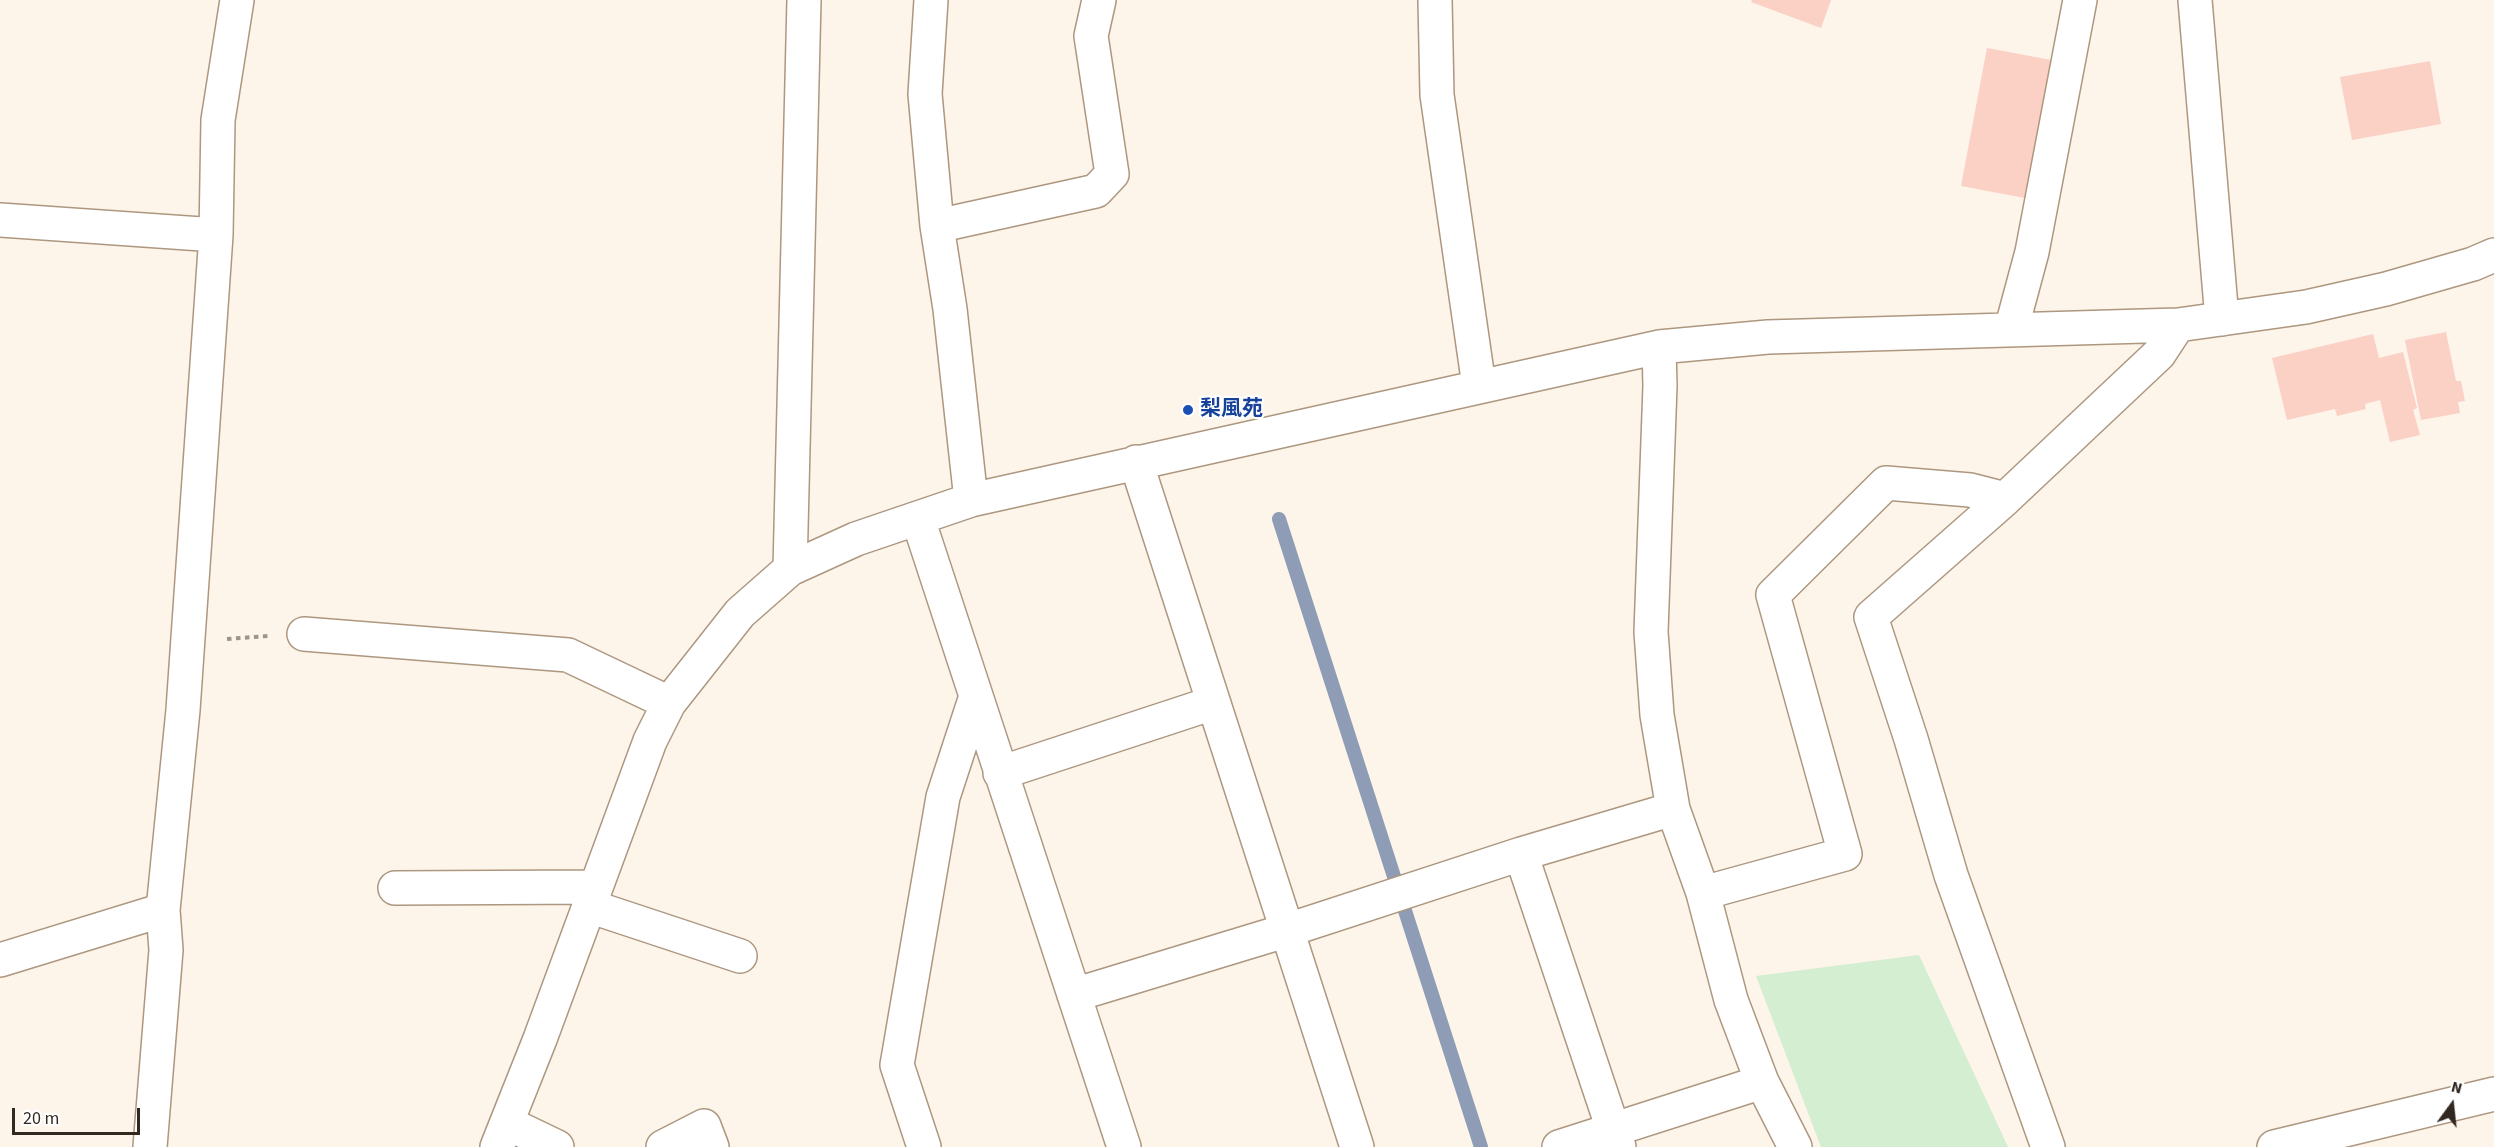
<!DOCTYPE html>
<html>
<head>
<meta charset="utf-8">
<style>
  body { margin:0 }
  #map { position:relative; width:2494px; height:1147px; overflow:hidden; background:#fdf4ea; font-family:"Source Sans 3",sans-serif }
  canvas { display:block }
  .north { position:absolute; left:2422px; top:1075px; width:60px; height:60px; -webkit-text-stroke:4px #fff; paint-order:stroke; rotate:15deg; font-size:16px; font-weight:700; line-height:24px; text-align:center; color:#31281f }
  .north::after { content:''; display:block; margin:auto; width:21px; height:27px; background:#31281f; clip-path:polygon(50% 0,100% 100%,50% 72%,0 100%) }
  .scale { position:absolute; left:12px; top:1108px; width:128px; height:27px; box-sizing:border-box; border:3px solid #31281f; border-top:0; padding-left:8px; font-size:18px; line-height:21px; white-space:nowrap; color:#31281f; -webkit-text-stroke:4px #fff; paint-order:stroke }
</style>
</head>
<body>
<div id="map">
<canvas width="2494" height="1147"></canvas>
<div class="north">N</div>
<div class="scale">20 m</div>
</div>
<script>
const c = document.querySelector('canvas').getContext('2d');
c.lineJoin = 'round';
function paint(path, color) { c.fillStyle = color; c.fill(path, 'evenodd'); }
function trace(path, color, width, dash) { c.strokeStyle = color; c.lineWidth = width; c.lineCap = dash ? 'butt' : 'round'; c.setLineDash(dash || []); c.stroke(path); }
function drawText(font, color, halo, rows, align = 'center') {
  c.font = font + ' "Source Sans 3","Noto Sans JP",sans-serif'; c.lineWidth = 4.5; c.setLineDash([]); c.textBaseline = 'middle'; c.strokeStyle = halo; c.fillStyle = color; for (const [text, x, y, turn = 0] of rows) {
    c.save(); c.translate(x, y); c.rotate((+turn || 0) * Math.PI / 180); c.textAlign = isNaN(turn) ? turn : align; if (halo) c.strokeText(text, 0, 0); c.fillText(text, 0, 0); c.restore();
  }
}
paint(new Path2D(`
  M1919 955 2008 1147H1821L1756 976Z`), '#d3eed1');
trace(new Path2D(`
  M1279 519 1481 1147`), '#8e9cb6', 14);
paint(new Path2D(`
  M1752 0H1831L1821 28 1751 2Z
  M1987 48 2051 60 2025 198 1961 186Z
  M2430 61 2441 124 2352 140 2340 77Z
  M2446 332 2456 381H2461L2465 401 2458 402 2460 413 2421 420 2405 340Z
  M2373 334 2379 358 2403 352 2417 408 2413 410 2420 435 2390 442 2380 400 2365 404 2366 409 2337 416 2335 409 2287 420 2272 358Z`), '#fbd0c5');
const minor = new Path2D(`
  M931 0 925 94 937 226 950 309 971 500
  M1435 0 1437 95 1479 386
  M2195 0 2222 319
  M0 220 216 235
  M937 226 1096 191 1112 174 1091 36 1099 0
  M2011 330 2032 252 2080 0
  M1659 347 1660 386 1651 632 1657 715 1673 809 1703 893 1731 1000 1762 1082 1795 1147
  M1136 462 1357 1147
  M918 519 1124 1147
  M790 569 804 0
  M304 634 568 655 669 703
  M1000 773 1213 703
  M1521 854 1673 809
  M395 888 596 887
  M1703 893 1845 854 1773 595 1886 483 1970 490 2005 499
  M589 906 740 956
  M0 960 163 910
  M1074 995 1288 930 1521 854 1619 1147
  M507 1123 557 1147
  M150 1147 166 950 163 910 183 710 216 235 218 120 237 0
  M497 1147 540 1039 650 741 669 703 740 613 790 569 856 539 971 500 1659 347 1768 337 2178 325 2306 307 2386 289 2473 264 2494 255
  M663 1147 704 1126 712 1147
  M924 1147 897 1065 943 797 976 696
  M1559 1147 1762 1082
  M2048 1147 1951 875 1911 739 1871 617 2005 499 2159 354 2178 325
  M2274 1147 2494 1094`);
trace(minor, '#ad977f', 36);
trace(new Path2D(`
  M227 639 268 636`), '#9d948a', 4, [4.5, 4.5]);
trace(minor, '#fff', 33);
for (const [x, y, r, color] of [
  [1188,410,6,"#1a4fb4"]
]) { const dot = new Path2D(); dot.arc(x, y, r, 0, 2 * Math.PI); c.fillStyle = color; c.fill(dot); trace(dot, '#fff', 2); }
drawText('bold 21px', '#164399', '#fff', [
  ["梨風苑",1200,410]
], 'left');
</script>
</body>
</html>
